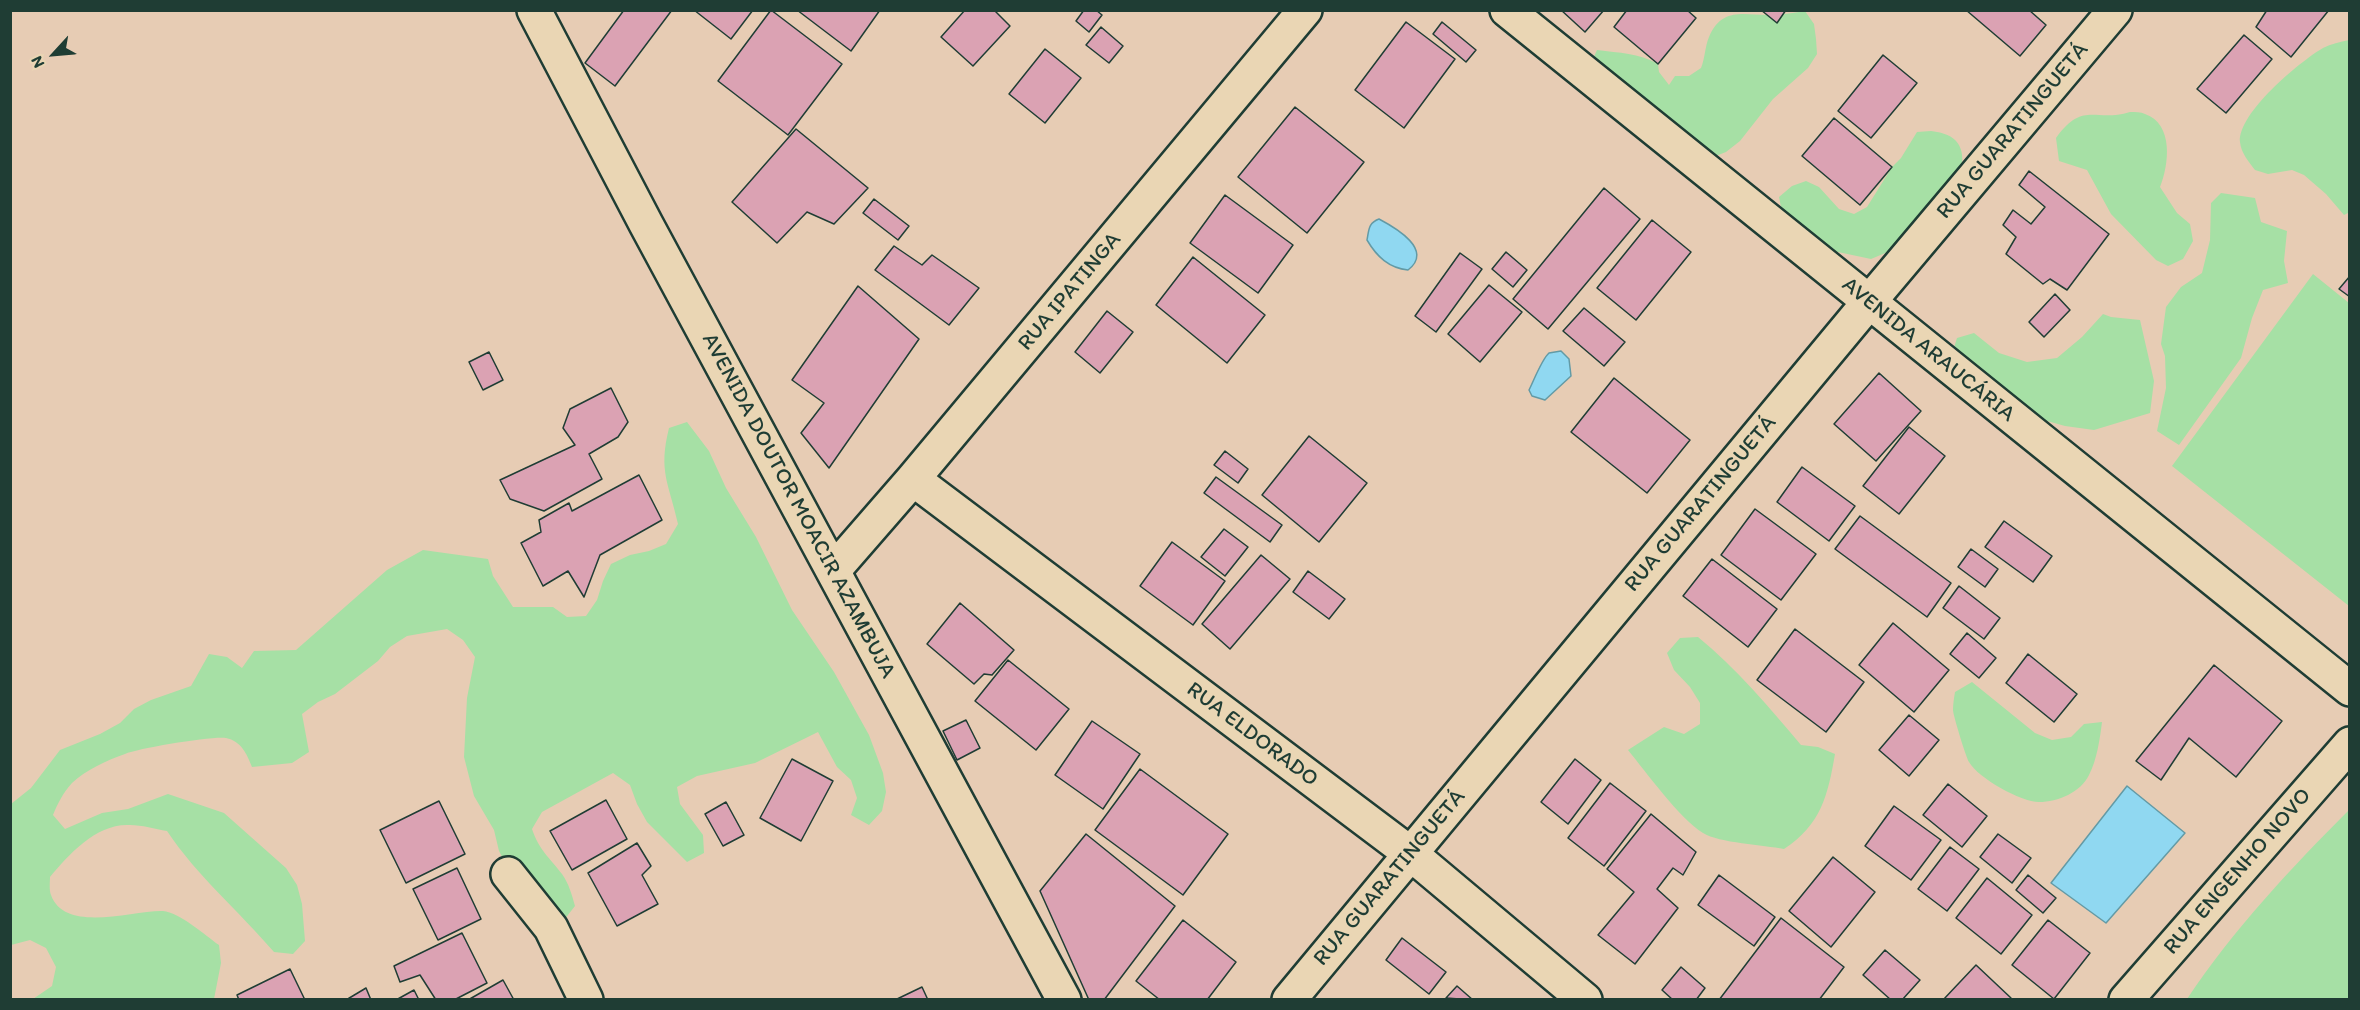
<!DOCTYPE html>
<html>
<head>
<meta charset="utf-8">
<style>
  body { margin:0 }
  #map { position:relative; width:2360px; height:1010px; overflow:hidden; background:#e7ccb4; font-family:Itim,sans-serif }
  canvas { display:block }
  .frame { position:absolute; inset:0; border:12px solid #1f3d34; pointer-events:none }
  .north { position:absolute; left:24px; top:24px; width:60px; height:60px; -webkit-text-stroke:4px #ead6b4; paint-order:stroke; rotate:244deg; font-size:16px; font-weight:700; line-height:24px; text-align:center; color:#1f3d34 }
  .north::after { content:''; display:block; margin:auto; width:21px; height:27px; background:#1f3d34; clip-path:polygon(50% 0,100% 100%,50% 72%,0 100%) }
</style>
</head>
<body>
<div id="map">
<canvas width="2360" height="1010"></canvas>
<div class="frame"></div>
<div class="north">N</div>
</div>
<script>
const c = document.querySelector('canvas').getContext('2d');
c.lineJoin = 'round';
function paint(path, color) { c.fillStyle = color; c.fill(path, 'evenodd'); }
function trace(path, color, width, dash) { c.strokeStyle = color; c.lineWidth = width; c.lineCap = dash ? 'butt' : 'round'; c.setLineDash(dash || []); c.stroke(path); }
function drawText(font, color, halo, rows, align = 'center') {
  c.font = font + ' Itim,sans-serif'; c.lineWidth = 5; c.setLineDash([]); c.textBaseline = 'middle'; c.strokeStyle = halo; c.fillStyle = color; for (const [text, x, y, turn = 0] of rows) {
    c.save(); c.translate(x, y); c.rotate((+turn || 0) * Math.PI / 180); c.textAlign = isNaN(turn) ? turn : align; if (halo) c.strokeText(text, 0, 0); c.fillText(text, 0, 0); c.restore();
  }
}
paint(new Path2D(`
  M1805 11 1814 24 1816 39 1817 54 1808 68 1773 99 1740 141 1726 152 1708 159 1592 61 1597 50C1620 53 1638 53 1658 64L1659 72 1669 85 1675 76H1689L1701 68C1705 58 1705 46 1709 37 1722 7 1743 15 1768 15 1781 15 1793 13 1805 11Z
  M2349 40 2350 212 2344 215 2326 194 2304 175 2292 170 2268 174 2255 170C2249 162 2241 153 2240 142 2238 113 2299 62 2323 48 2331 44 2340 42 2349 40Z
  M2130 112C2135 112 2141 112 2145 114 2174 124 2169 165 2160 187L2177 213 2190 224 2193 241 2183 259 2168 266 2156 260 2111 214 2087 170 2059 161 2056 138C2084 100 2094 123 2130 112Z
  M1931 131C1957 134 1966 146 1961 172L1902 246 1871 259 1838 252H1822L1782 212 1779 197 1792 186 1806 181 1819 187 1839 209 1854 214 1867 207 1892 167 1901 158 1917 132Z
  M2221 193 2255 198 2261 222 2287 231 2284 261 2288 283 2263 290 2252 318 2241 358 2179 445 2157 431 2166 388 2165 356 2161 344 2166 307 2181 287 2202 273 2210 240 2211 203Z
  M2313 274 2349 303V606L2172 466Z
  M2103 314 2111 317 2140 320 2154 381 2150 413 2094 430 2065 426 2033 417 1952 354 1957 338 1974 333 1999 353 2027 362 2057 358 2082 337Z
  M687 422 709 451 726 488 756 537 792 610 834 672 869 735 883 773 886 792 882 811 869 825 851 815 857 798 851 780 837 767 818 732 755 763 697 776 677 787 680 804 703 835 704 853 687 862 647 822 637 804 630 785 613 773 542 812 532 829C539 850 549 857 562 874 569 884 572 895 575 906L564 920 510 872 499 851 494 830 474 796 464 757 467 698 475 657 463 640 447 629 407 636 390 647 378 661 335 694 318 702 302 714 309 752 292 763 252 767C247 754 241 741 226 738 212 736 139 748 125 754 107 760 86 770 72 783 63 793 58 803 53 815L65 829 102 813 128 809 168 794 224 813 286 868 297 885 302 904 305 941 293 954 274 952C239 911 197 876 167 831 155 829 142 825 130 825 97 823 69 854 50 877 50 882 49 890 51 895 65 934 133 910 163 911 179 912 206 936 219 945L221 963 214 999H33L52 986 56 967 46 948 30 940 11 945V804L31 788 60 750 100 734 120 723 134 709 151 700 191 686 209 654 227 657 242 668 254 651 296 650 387 570 423 550 488 559 493 576 513 607H553L567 617 586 616 597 600 603 581 611 564 630 555 649 551 666 544 678 524C669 483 658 472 669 428Z
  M1698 637C1736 668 1770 708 1801 745L1818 747 1835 754C1828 795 1821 825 1784 849 1764 845 1719 843 1703 833 1680 819 1646 772 1628 750L1664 727 1684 734 1700 724V703L1690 687 1674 670 1667 653 1680 638Z
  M1972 682 2035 733 2052 740 2071 737 2084 724 2102 722C2100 738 2097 760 2089 775 2081 792 2058 802 2039 802 2021 802 1978 778 1969 762 1966 757 1953 715 1953 710 1953 704 1954 698 1955 692Z
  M2349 810V999H2187C2233 930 2291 868 2349 810Z`), '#a6e0a5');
const water = new Path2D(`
  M1379 219C1396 228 1434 250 1408 270 1389 268 1377 257 1367 240 1369 230 1368 223 1379 219Z
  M1561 351 1569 359 1571 376 1545 400 1532 396 1529 390C1534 380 1542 359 1549 353Z
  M2127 786 2185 833 2106 923 2051 883Z`);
paint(water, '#90d8f1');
trace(water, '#639aa5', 1.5);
const building = new Path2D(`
  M624 10H672L615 86 585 63Z
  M694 10H753L731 39Z
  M771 10 842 64 788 135 718 81Z
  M797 10H880L851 51Z
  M965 10H994L1010 26 973 66 941 37Z
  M1084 10H1096L1102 15 1089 32 1076 21Z
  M1561 10H1604L1585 32Z
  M1627 10H1687L1696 18 1658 64 1614 27Z
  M1761 10H1786L1777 23Z
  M1966 10H2029L2046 25 2020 56Z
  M2267 10H2329L2291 57 2256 27Z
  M1406 22 1455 59 1404 128 1355 90Z
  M1442 22 1476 50 1466 62 1433 34Z
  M1101 27 1123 46 1109 63 1086 45Z
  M2244 35 2272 59 2226 113 2197 89Z
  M1045 49 1081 78 1045 123 1009 94Z
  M1883 55 1917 83 1871 138 1838 111Z
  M1295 107 1364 162 1307 233 1238 177Z
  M1834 118 1892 167 1860 205 1802 156Z
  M796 129 868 188 834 224 807 212 777 243 732 202Z
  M2029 171 2109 234 2067 290 2050 279 2043 284 2006 254 2016 237 2003 225 2013 210 2031 224 2045 207 2019 185Z
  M1604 188 1640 219 1548 329 1513 299Z
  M1225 195 1293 245 1258 293 1190 243Z
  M874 199 909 226 898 240 863 213Z
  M1652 220 1691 252 1636 320 1597 288Z
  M894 246 922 265 932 255 979 288 949 325 875 270Z
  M1506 252 1527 270 1513 287 1492 269Z
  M1460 253 1482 269 1436 332 1415 316Z
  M1193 257 1265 315 1227 363 1156 305Z
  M2350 276V297L2339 289Z
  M1489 285 1522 312 1480 362 1448 334Z
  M858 286 919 339 829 468 801 433 824 403 792 380Z
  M2055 294 2070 310 2044 337 2029 322Z
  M1584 308 1625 342 1604 366 1563 331Z
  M1107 311 1133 332 1100 373 1075 352Z
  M489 352 503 380 483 390 469 362Z
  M1879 373 1921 411 1876 461 1834 424Z
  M1614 378 1690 440 1647 493 1571 432Z
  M611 388 628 422 618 437 589 454 602 479 544 511 510 499 500 480 575 445 563 428 570 409Z
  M1909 427 1945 456 1899 514 1863 486Z
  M1309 436 1367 483 1319 542 1262 495Z
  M1225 451 1248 469 1238 483 1214 465Z
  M1802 467 1855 506 1829 541 1777 502Z
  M639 475 662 520 600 555 584 597 568 571 543 586 521 543 541 532 539 520 569 503 572 511Z
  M1216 477 1282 525 1270 542 1204 493Z
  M1755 509 1816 554 1781 600 1721 555Z
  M1860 516 1951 583 1927 617 1835 549Z
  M2004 521 2052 556 2033 582 1985 547Z
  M1224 529 1248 547 1225 576 1201 557Z
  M1172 542 1225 581 1193 625 1140 586Z
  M1971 549 1998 569 1985 587 1958 567Z
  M1261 555 1290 579 1230 649 1202 624Z
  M1712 559 1777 609 1748 647 1683 596Z
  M1308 571 1345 599 1329 619 1293 592Z
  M1959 586 2000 618 1984 639 1943 608Z
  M960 603 1014 650 992 675 984 674 974 684 927 644Z
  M1893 623 1949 670 1914 712 1859 665Z
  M1795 629 1864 682 1826 732 1757 680Z
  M1967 633 1996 658 1979 678 1950 654Z
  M2028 654 2077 694 2054 722 2006 683Z
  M1008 660 1069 709 1036 750 975 701Z
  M2214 665 2282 721 2236 777 2189 738 2161 780 2136 761Z
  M1909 715 1939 740 1909 776 1879 750Z
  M966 720 980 748 957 760 943 731Z
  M1092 721 1140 754 1103 809 1055 775Z
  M792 759 833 781 801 841 760 818Z
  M1575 759 1601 780 1568 824 1541 802Z
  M1140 769 1228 834 1183 895 1095 830Z
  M1610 783 1646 811 1604 866 1568 838Z
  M1948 784 1987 816 1962 847 1923 815Z
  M606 800 627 839 572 870 550 831Z
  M439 801 465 854 406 883 380 830Z
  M726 802 744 835 723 846 705 814Z
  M1894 806 1941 840 1911 880 1865 846Z
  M1651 814 1696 852 1683 875 1673 868 1657 889 1678 908 1635 964 1598 935 1634 892 1607 869Z
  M1086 834 1175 906 1104 1000H1089L1040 891Z
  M1998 834 2031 858 2012 883 1980 857Z
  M637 843 651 866 642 875 658 904 617 926 588 873Z
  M1950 847 1979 869 1947 911 1918 889Z
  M1833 857 1875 892 1831 947 1789 911Z
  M457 868 481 919 438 940 413 889Z
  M1719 875 1775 917 1754 946 1698 905Z
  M2028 875 2056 898 2043 913 2016 890Z
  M1987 878 2032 915 2001 954 1956 918Z
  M1781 918 1844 967 1819 1000H1719Z
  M1183 920 1236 962 1207 1000H1160L1136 981Z
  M2048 920 2090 953 2054 999 2012 965Z
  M462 933 487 983 454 1000H436L420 975 400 982 394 966Z
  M1402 938 1446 972 1429 994 1386 960Z
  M1885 950 1920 980 1902 1000H1891L1863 975Z
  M1976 965 2011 998 2010 1000H1943Z
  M1681 967 1705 988 1696 1000H1673L1662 990Z
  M290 969 305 1000H239L237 995Z
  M503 980 514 1000H468Z
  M1457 986 1473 1000 1446 998Z
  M922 987 928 1000H895Z
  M366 988 371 1000H346Z
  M414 990 419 1000H396Z`);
paint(building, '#dba2b3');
trace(building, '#1f3d34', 1.5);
const minor = new Path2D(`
  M534 10 646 224 1064 1000
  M1507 10 2350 689
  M913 479 1411 854 1585 1000
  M833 571 913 479 1305 10
  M508 874 551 928 586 1000
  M1289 1000 1869 302 2115 10
  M2126 1000 2350 744`);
trace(minor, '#1f3d34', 38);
trace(minor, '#ead6b4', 33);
drawText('22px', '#1f3d34', '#ead6b4', [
  ["RUA GUARATINGUETÁ",2013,131,-50],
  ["RUA IPATINGA",1070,292,-50],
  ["AVENIDA ARAUCÁRIA",1928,350,39],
  ["RUA GUARATINGUETÁ",1701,504,-50],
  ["AVENIDA DOUTOR MOACIR AZAMBUJA",798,506,62],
  ["RUA ELDORADO",1252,735,37],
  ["RUA ENGENHO NOVO",2238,872,-49],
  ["RUA GUARATINGUETÁ",1390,878,-50]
]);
</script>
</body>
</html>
